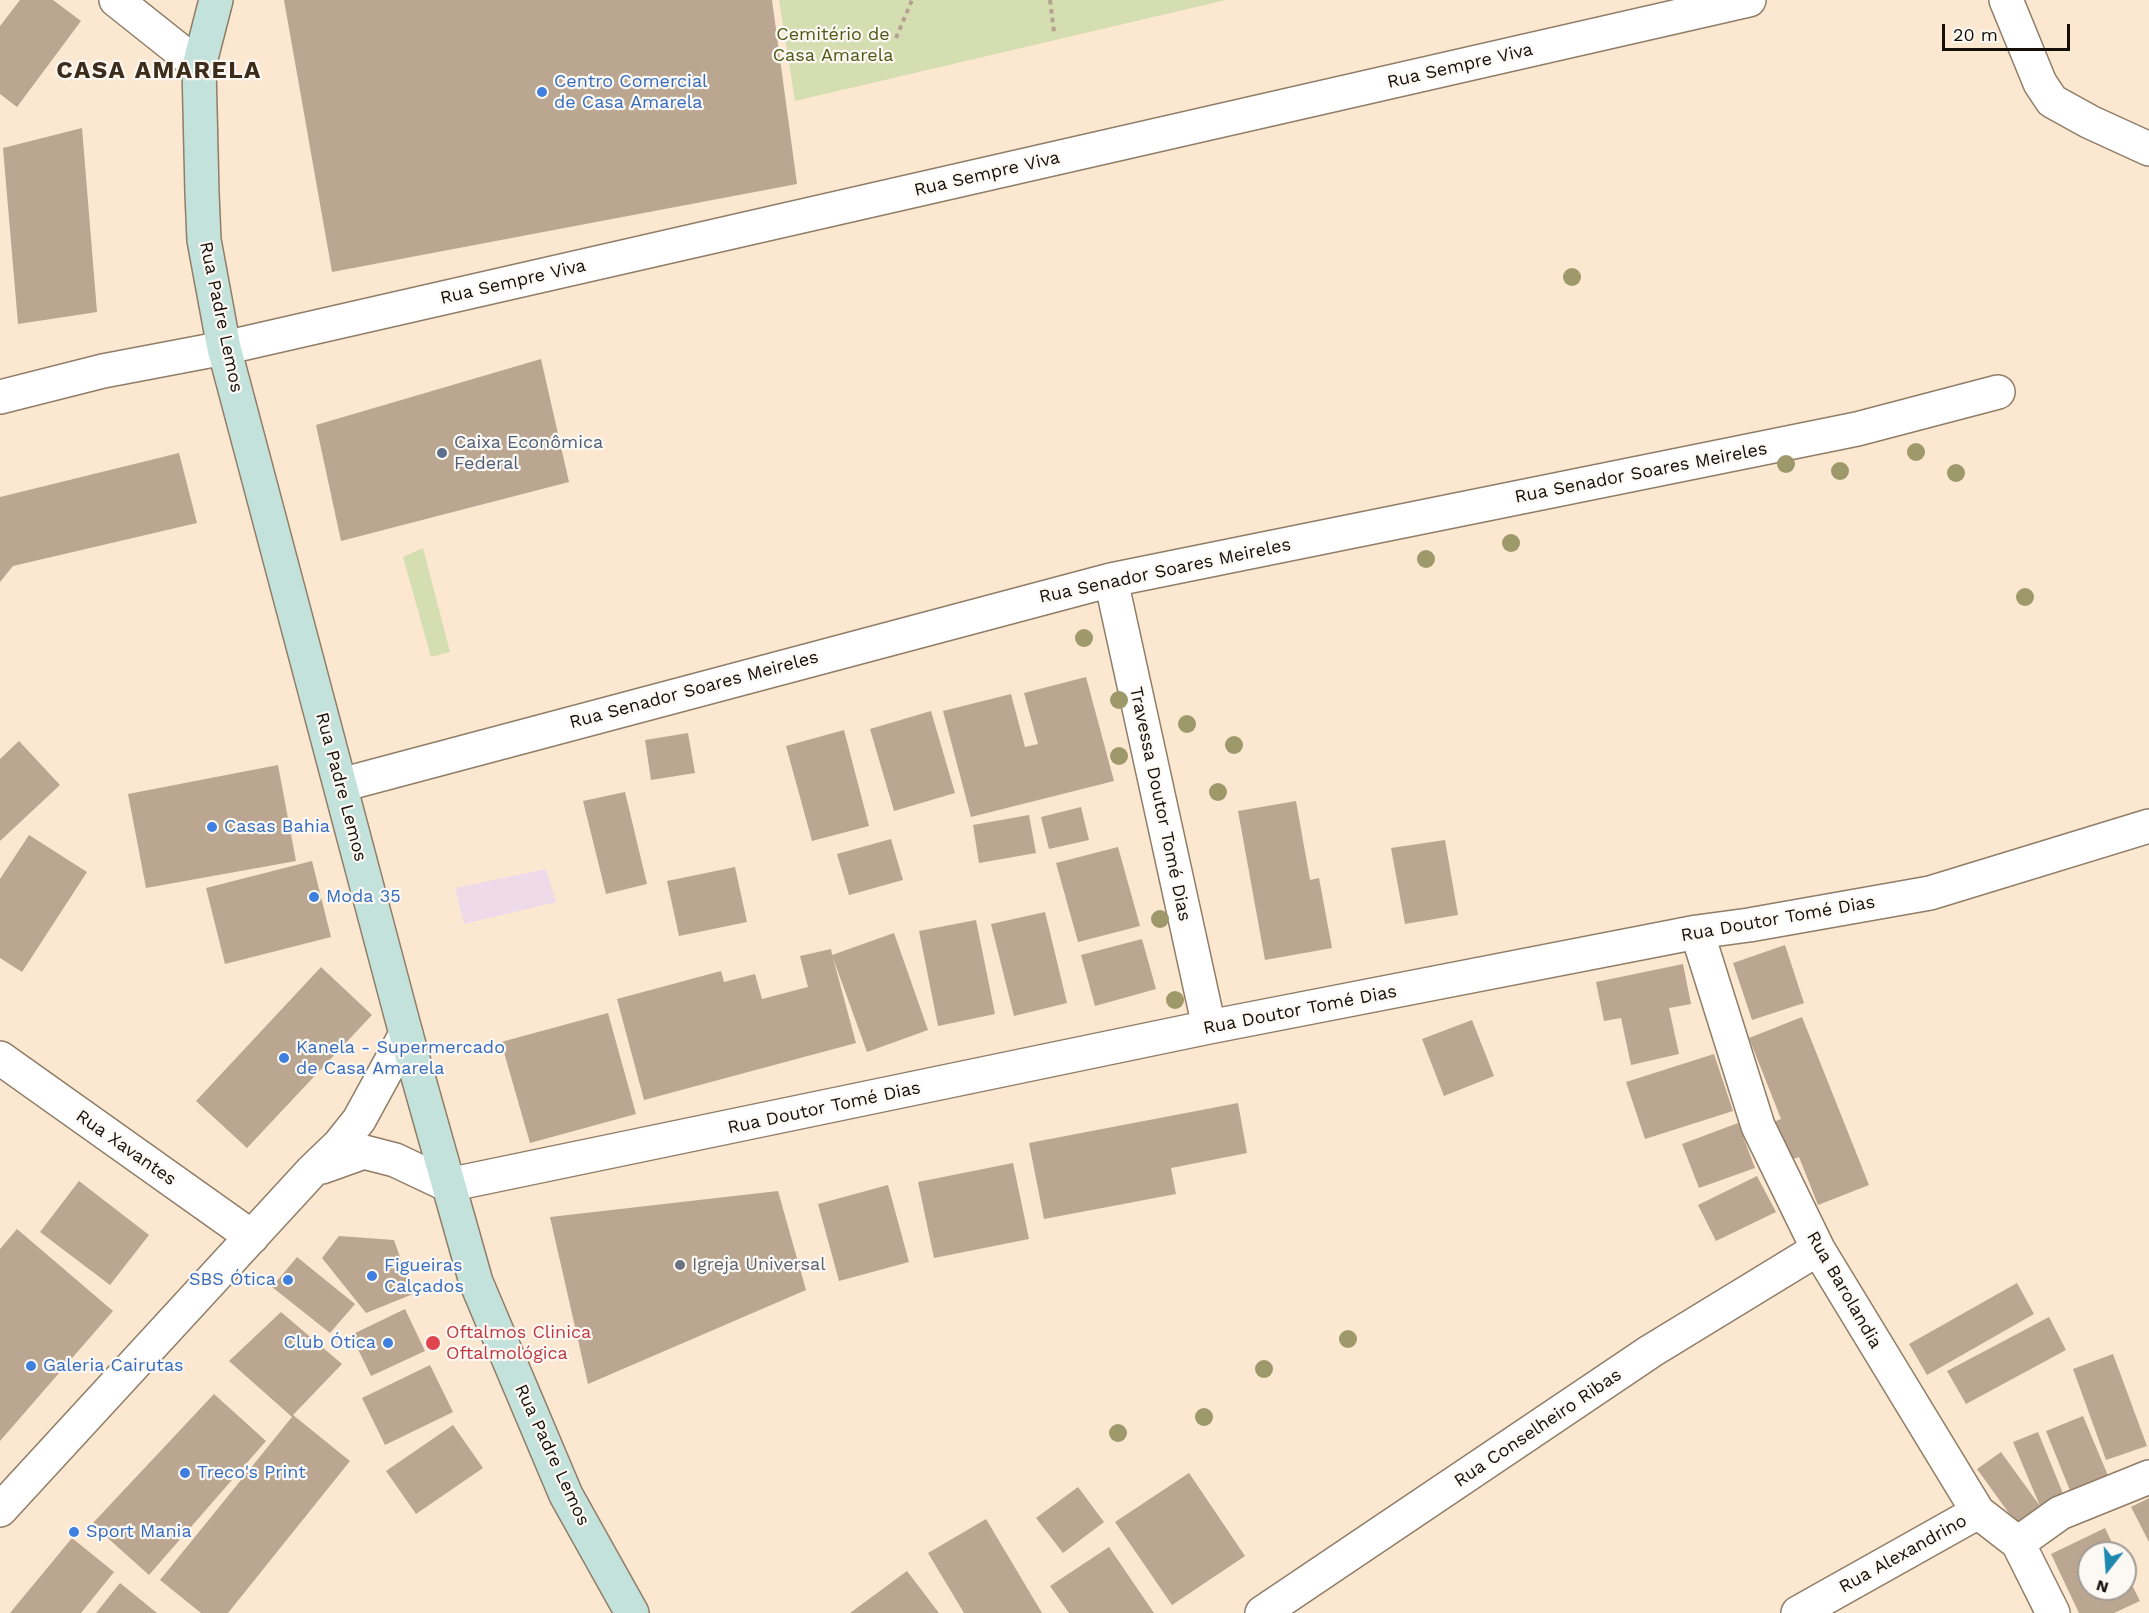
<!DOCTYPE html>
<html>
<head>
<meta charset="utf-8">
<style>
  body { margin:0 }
  #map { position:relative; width:2149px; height:1613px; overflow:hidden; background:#fce7d0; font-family:"Work Sans",sans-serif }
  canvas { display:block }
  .north { position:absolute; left:2077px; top:1541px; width:60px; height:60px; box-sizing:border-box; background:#fcf8f3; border:2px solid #a09b95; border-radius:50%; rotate:197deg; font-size:16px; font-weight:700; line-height:24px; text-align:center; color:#160f08 }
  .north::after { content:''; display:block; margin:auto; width:21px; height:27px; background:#1c88af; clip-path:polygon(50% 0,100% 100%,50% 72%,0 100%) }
  .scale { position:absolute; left:1942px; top:24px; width:128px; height:27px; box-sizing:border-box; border:3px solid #160f08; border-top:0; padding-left:8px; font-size:18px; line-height:21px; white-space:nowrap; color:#160f08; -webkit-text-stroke:4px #fcf8f3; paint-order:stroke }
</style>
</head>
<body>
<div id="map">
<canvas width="2149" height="1613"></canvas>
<div class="north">N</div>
<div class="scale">20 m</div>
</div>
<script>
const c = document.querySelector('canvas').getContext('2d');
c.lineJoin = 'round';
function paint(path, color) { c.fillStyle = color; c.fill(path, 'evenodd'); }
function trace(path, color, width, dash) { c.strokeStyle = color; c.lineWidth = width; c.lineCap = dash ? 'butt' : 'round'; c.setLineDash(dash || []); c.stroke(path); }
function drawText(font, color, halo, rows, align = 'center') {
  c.font = font + ' "Work Sans",sans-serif'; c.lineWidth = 4.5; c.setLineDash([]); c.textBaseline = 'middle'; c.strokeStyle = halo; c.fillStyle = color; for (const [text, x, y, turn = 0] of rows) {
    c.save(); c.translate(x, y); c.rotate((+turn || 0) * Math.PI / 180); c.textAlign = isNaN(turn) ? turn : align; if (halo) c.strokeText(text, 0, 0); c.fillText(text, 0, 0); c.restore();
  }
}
paint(new Path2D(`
  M546 869 556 902 464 924 455 888Z`), '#efdae9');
paint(new Path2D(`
  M779 0H1226L795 101Z
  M423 548 450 652 431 657 403 557Z`), '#d4deb1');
paint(new Path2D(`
  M20 0H53L81 21 17 107 0 94V26Z
  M284 0H772L797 184 332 272Z
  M82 128 97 312 18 324 3 148Z
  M541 359 569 482 341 541 316 425Z
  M179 453 197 523 13 566 0 582V497Z
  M1086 677 1114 781 971 817 943 711 1011 694 1025 747 1038 744 1024 693Z
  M931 711 955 793 894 811 870 729Z
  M844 730 869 826 812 841 786 746Z
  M688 733 695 773 651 780 645 740Z
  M19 741 60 785 0 841V759Z
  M278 765 296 861 146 888 128 794Z
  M625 792 647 884 606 894 583 801Z
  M1296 801 1310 880 1319 878 1332 948 1265 960 1238 811Z
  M1081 807 1089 840 1049 849 1041 817Z
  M1029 815 1036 853 979 863 973 825Z
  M29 835 87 872 22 972 0 958V879Z
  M891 839 903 880 849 895 837 854Z
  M1445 840 1458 915 1405 924 1391 848Z
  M1118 847 1140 926 1078 942 1056 863Z
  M312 861 331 937 225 964 206 888Z
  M735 867 747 922 679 936 667 881Z
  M1045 912 1067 1003 1014 1016 991 924Z
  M976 920 995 1014 938 1026 919 931Z
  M894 933 928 1030 867 1052 833 958 856 1043 644 1100 617 999 721 971 724 982 755 974 762 999 808 987 800 956 831 949 832 955Z
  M1142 939 1156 989 1095 1006 1081 955Z
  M1785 945 1804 1003 1752 1020 1733 963Z
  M1683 964 1691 1004 1669 1008 1679 1054 1631 1065 1621 1018 1604 1021 1596 982Z
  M321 967 372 1015 247 1148 196 1101Z
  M608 1013 636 1114 530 1143 501 1042Z
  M1802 1017 1869 1185 1818 1205 1799 1157 1784 1162 1769 1124 1781 1119 1749 1038Z
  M1472 1020 1494 1076 1444 1096 1422 1039Z
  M1714 1054 1733 1111 1645 1139 1626 1082Z
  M1238 1103 1247 1153 1171 1168 1176 1194 1044 1219 1029 1143Z
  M1738 1123 1755 1168 1699 1188 1682 1144Z
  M1013 1163 1029 1239 934 1258 918 1182Z
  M1757 1176 1776 1212 1716 1241 1698 1205Z
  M79 1181 149 1235 110 1285 40 1232Z
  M888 1185 909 1262 839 1281 818 1204Z
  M778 1191 806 1290 588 1384 550 1217Z
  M17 1229 113 1311 0 1441V1249Z
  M339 1236 394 1240 413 1294 366 1313 322 1258Z
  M297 1257 355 1304 330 1333 272 1287Z
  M2017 1283 2034 1314 1927 1375 1909 1344Z
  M405 1309 425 1351 371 1376 351 1335Z
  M281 1312 342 1364 293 1415 350 1461 228 1613H201L160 1580 292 1417 229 1361Z
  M2049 1317 2066 1350 1966 1404 1947 1371Z
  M2113 1354 2147 1446 2106 1460 2073 1369Z
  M430 1365 453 1412 385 1445 362 1398Z
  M214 1394 266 1441 149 1575 92 1524Z
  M2083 1416 2109 1478 2071 1493 2046 1431Z
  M453 1425 483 1468 416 1514 386 1471Z
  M2038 1432 2064 1496 2040 1506 2016 1523 1977 1469 2001 1452 2040 1506 2013 1442Z
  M1189 1473 1245 1556 1172 1605 1115 1522Z
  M1078 1487 1104 1522 1063 1553 1036 1518Z
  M2149 1498V1542L2131 1507Z
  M986 1519 1042 1613H964L928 1553Z
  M2105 1528 2117 1553H2089V1589H2125V1571L2140 1601 2114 1613H2079L2051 1554Z
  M72 1538 114 1572 81 1613H10Z
  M1109 1547 1154 1613H1069L1050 1586Z
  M907 1571 939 1613H850Z
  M120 1583 157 1613H96Z`), '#bba791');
const minor = new Path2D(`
  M2006 0 2040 83 2052 101 2090 122 2149 149
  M224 348 1749 0
  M1111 580 1209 1027
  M341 785 1111 580 1857 429 1998 392
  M1697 932 1758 1126 1818 1249 1978 1512 2018 1543 2053 1613
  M448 1185 1209 1027 1697 932 1749 925 1930 893 2149 826
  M2018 1543 2060 1513 2149 1477
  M1262 1613 1651 1351 1818 1249
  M1798 1613 1978 1512`);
const tertiary = new Path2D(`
  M116 0 199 66
  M0 397 103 371 224 348
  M0 1058 252 1237
  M322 1167 364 1152 395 1160 448 1185
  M0 1510 312 1171 339 1145 359 1120 406 1034`);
const secondary = new Path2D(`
  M216 0 199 66 202 193 204 240 224 348 406 1034 476 1282 566 1495 632 1613`);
trace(minor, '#8f7d67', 36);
trace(tertiary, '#8f7d67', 36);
trace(secondary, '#8f7d67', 36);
trace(new Path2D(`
  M1050 0 1054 32
  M896 38 912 0`), '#b3a290', 4, [4.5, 4.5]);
trace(minor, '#fff', 33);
trace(tertiary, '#fff', 33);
trace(secondary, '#c4e2dc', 33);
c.fillStyle = '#9d996a';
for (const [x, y] of [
  [1572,277],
  [1916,452],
  [1786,464],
  [1840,471],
  [1956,473],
  [1511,543],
  [1426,559],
  [2025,597],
  [1084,638],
  [1119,700],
  [1187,724],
  [1234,745],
  [1119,756],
  [1218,792],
  [1160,919],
  [1175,1000],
  [1348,1339],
  [1264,1369],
  [1204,1417],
  [1118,1433]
]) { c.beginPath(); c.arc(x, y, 9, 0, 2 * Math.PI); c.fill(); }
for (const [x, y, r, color] of [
  [542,92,6,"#3f7fe0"],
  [442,453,6,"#5c6f8a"],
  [212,827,6,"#3f7fe0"],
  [314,897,6,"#3f7fe0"],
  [284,1058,6,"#3f7fe0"],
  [680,1265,6,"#6b7280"],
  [372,1276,6,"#3f7fe0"],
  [288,1280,6,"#3f7fe0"],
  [388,1343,6,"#3f7fe0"],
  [433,1343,8,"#e0444e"],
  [31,1366,6,"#3f7fe0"],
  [185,1473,6,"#3f7fe0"],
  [74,1532,6,"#3f7fe0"]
]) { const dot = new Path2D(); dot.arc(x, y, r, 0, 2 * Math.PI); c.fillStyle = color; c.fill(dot); trace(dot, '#fcf8f3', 2); }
drawText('18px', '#4f5916', '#fcf8f3', [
  ["Cemitério de",833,35],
  ["Casa Amarela",833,56]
]);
drawText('18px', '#160f08', '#fcf8f3', [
  ["Rua Sempre Viva",1460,66,-13],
  ["Rua Sempre Viva",987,174,-13],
  ["Rua Sempre Viva",513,282,-13],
  ["Rua Padre Lemos",221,317,78],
  ["Rua Senador Soares Meireles",1641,473,-11],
  ["Rua Senador Soares Meireles",1165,571,-12],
  ["Rua Senador Soares Meireles",694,690,-15],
  ["Rua Padre Lemos",341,787,75],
  ["Travessa Doutor Tomé Dias",1160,804,78],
  ["Rua Doutor Tomé Dias",1778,919,-10],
  ["Rua Doutor Tomé Dias",1300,1010,-11],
  ["Rua Doutor Tomé Dias",824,1108,-12],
  ["Rua Xavantes",126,1148,35],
  ["Rua Barolandia",1844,1290,60],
  ["Rua Conselheiro Ribas",1538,1428,-34],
  ["Rua Padre Lemos",552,1455,65],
  ["Rua Alexandrino",1903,1554,-29]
]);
drawText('18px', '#366cbe', '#fcf8f3', [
  ["Centro Comercial",554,82],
  ["de Casa Amarela",554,103],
  ["Casas Bahia",224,827],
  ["Moda 35",326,897],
  ["Kanela - Supermercado",296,1048],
  ["de Casa Amarela",296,1069],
  ["Figueiras",384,1266],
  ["Calçados",384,1287],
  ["SBS Ótica",276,1280,"right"],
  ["Club Ótica",376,1343,"right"],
  ["Galeria Cairutas",43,1366],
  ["Treco's Print",197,1473],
  ["Sport Mania",86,1532]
], 'left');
drawText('18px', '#4e5e75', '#fcf8f3', [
  ["Caixa Econômica",454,443],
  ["Federal",454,464]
], 'left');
drawText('18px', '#5b616d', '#fcf8f3', [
  ["Igreja Universal",692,1265]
], 'left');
drawText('18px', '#be3a42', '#fcf8f3', [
  ["Oftalmos Clinica",446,1333],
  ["Oftalmológica",446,1354]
], 'left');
c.letterSpacing = '1.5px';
drawText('bold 24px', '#3c2c19', '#fcf8f3', [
  ["CASA AMARELA",159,71]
]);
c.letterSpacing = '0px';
</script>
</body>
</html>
